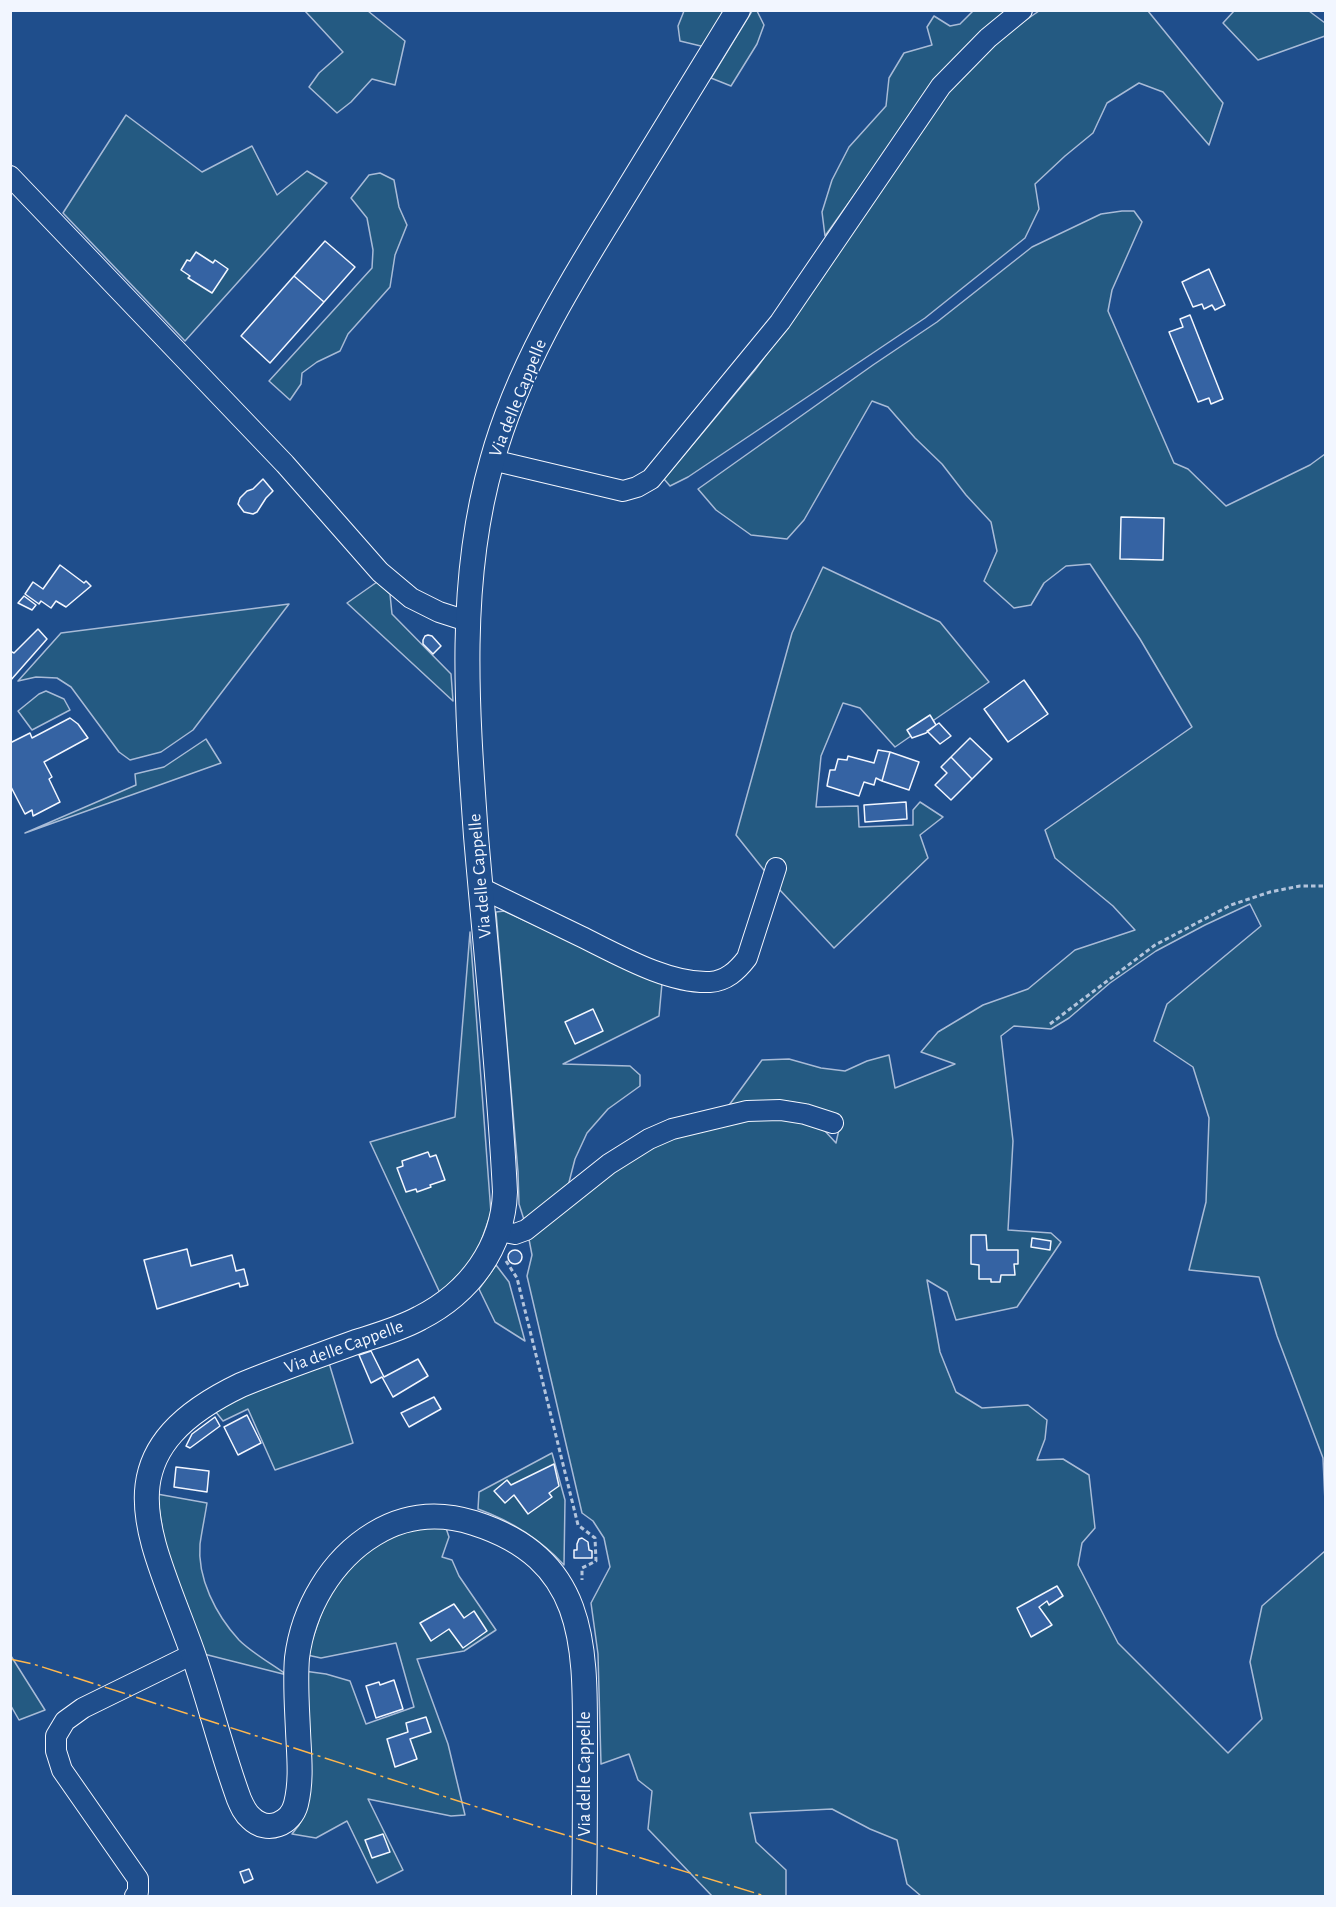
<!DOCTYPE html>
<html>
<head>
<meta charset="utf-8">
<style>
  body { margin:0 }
  #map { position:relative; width:1336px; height:1907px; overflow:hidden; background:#1f4e8c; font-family:"Alegreya Sans",sans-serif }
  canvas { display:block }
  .frame { position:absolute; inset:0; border:12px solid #f2f6ff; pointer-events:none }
</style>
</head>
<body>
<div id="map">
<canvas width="1336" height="1907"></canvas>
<div class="frame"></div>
</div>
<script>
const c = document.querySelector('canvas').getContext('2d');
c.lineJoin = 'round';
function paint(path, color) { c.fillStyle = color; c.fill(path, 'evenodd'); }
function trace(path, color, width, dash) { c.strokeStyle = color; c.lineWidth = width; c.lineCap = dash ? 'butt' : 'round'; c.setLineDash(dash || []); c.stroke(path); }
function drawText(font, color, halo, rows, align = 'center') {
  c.font = font + ' "Alegreya Sans",sans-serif'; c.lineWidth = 4.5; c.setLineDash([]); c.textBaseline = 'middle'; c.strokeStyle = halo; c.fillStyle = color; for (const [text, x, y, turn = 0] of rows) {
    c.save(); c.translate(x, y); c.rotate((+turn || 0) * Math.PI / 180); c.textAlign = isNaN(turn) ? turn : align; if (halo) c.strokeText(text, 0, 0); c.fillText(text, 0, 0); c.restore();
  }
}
const green = new Path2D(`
  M305 11H368L405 41 395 85 372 79 351 102 337 113 309 87 319 73 343 52Z
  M684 11H728L705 47 680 41 678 26Z
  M752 11H757L764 25 757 44 731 86 711 78Z
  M973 11H1010L944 70 825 236 822 212 832 180 849 147 886 106 889 78 904 53 932 45 927 27 934 16 950 26 960 24Z
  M1039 11H1148L1223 103 1209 145 1163 92 1139 83 1107 103 1093 133 1065 156 1035 184 1039 209 1025 238 925 318 688 477 670 486 664 479 755 370 820 281 935 107 961 74 1001 37Z
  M1234 11H1309L1325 23V36L1258 60 1223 23Z
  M126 115 202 172 252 146 277 195 307 171 327 183 185 341 63 213Z
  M380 173 394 180 399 207 407 225 395 255 390 287 348 334 340 351 317 362 302 373 301 384 290 400 269 381 372 268 373 250 367 218 351 198 369 175Z
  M1122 211H1134L1142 222 1112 290 1108 311 1174 463 1188 469 1226 506 1310 465 1325 454V1502L1323 1458 1277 1336 1259 1277 1189 1270 1206 1202 1209 1118 1193 1067 1154 1041 1167 1004 1261 926 1250 904 1205 925 1156 951 1110 983 1069 1018 1051 1029 1014 1026 1001 1036 1013 1141 1008 1230 1051 1233 1061 1242 1017 1307 956 1320 947 1292 927 1280 940 1352 956 1392 982 1408 1028 1405 1047 1420 1045 1439 1037 1460 1063 1459 1089 1475 1095 1528 1082 1543 1078 1565 1118 1643 1228 1753 1262 1719 1250 1662 1262 1606 1325 1551V1896H921L907 1884 897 1840 870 1829 832 1809 750 1813 756 1842 786 1870V1896H712L648 1829 652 1791 638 1780 629 1754 601 1764 598 1654 591 1603 610 1567 604 1538 593 1521 582 1513 527 1276 532 1255 528 1234 654 1142 765 1116 807 1122 825 1131 836 1143 841 1120C799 1096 773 1098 727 1108L762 1060 789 1059 821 1068 845 1071 867 1061 889 1055 895 1088 955 1064 921 1052 938 1032 983 1005 1028 989 1075 950 1135 930 1113 906 1055 858 1045 830 1192 727 1140 639 1090 564 1066 566 1044 583 1031 605 1014 608 984 581 997 551 991 522 966 495 942 464 915 438 888 407 872 401 804 520 787 539 751 535 716 510 698 489 873 365 937 322 1032 247 1101 214Z
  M823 567 940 622 989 682 895 747 860 708 843 703 821 756 816 807 858 806 859 827 913 825V810L920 802 943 817 920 835 928 858 834 948 779 889 736 835 792 633Z
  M377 582 390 594 392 614 451 674 453 701 347 603Z
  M289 604 193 730 161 752 130 760 119 752 71 687 57 678 36 677 18 681 61 633Z
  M46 691 64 699 70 710 32 730 18 711 39 694Z
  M206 739 221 763 25 833 136 785 135 774 164 767Z
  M504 911 662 983 659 1016 563 1064 630 1066 640 1075V1086L608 1109 587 1133 575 1159 567 1190 526 1226 519 1204 518 1172 496 912Z
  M470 932 491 1213 478 1250 467 1266 440 1293 370 1142 455 1117Z
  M496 1265 509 1282 525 1341 495 1322 479 1289Z
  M329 1363 353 1443 275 1470 248 1409 223 1421 215 1411 230 1400Z
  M552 1453 565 1500 564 1565C540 1539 511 1521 478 1509L479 1492Z
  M157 1494 207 1503C205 1516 202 1530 200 1544 197 1578 216 1615 239 1640 252 1653 272 1664 287 1675L200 1653 166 1553Z
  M418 1528H446L449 1537 442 1557 452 1560 459 1576 496 1630 464 1651 417 1659 448 1744 465 1815 451 1816 368 1799 403 1870 377 1883 347 1821 316 1838 292 1834 299 1825 307 1809 304 1671 326 1674 350 1681 366 1724 414 1707 396 1643 321 1658 307 1655 328 1594 373 1543Z
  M11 1656 45 1710 19 1720 11 1706Z`);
paint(green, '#245a82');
trace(green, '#a8bbd7', 1.5);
const building = new Path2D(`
  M325 241 355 267 324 302 294 276Z
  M196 252 213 263 215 260 228 269 212 293 188 278 190 276 181 270 187 260 190 261Z
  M1209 269 1225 305 1215 310 1212 305 1204 309 1202 304 1193 307 1182 282Z
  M294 276 324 302 270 363 241 336Z
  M1190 315 1223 399 1211 404 1209 398 1198 402 1169 332 1183 327 1180 319Z
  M263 479 273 491 266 498 257 512 253 514 244 512 238 504 240 498 247 491 253 489Z
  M1121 517 1164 518 1163 560 1120 559Z
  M60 565 84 583 86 581 91 586 66 607 56 601 51 608 41 601 39 604 25 594 33 582 43 589Z
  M24 596 36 605 32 610 18 603Z
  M38 629 47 639 10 681V651L14 653Z
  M428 635 432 636 441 646 433 654 423 644V640L425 636Z
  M1024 680 1048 714 1008 742 984 709Z
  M930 715 936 725 926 733 912 738 907 730Z
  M70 718 78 724 88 738 44 762 52 777 49 779 60 802 33 816 32 810 25 814 10 785V743L30 733 32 738Z
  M939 723 951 736 940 744 927 731Z
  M970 738 992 759 972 779 951 757Z
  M878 750 890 752 882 781 876 778 874 785 864 782 859 796 827 786 830 770H835L838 759 847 760 848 756 874 763Z
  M890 752 919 762 909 790 882 781Z
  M951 757 972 779 951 800 935 785 947 773 941 767Z
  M906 802 907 819 865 822 864 805Z
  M593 1009 603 1031 575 1044 565 1022Z
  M428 1152 430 1157 436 1155 445 1180 430 1185 431 1187 417 1192 416 1189 406 1192 397 1168 403 1166 402 1161Z
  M971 1235H986L987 1250H1018V1264H1014L1015 1275H1001L1000 1282H991V1279H979V1265L971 1264Z
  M1032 1238 1051 1241 1050 1250 1031 1247Z
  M187 1249 191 1266 232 1255 236 1271 244 1269 248 1285 240 1287 239 1283 157 1309 144 1260Z
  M508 1257a7 7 0 1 1 14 0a7 7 0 1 1-14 0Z
  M371 1351 384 1377 418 1359 428 1376 393 1397 382 1377 371 1383 359 1355Z
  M434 1397 441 1409 409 1427 401 1413Z
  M247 1415 261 1443 238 1455 224 1427Z
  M215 1417 220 1426 190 1448 186 1446 192 1434Z
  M554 1464 559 1486 549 1493 552 1497 528 1514 514 1495 505 1503 494 1491 507 1480 511 1485Z
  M176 1467 209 1471 207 1492 174 1487Z
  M582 1538 588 1542 589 1550 592 1551V1558H574V1550H577V1544L579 1539Z
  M1057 1586 1063 1596 1049 1605 1047 1601 1039 1607 1052 1625 1031 1637 1017 1608Z
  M454 1604 464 1618 474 1611 487 1631 463 1648 449 1629 431 1641 420 1623Z
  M394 1680 403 1709 376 1718 366 1686 379 1682 380 1685Z
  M426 1717 431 1732 410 1739 417 1759 395 1767 387 1739 408 1732 406 1723Z
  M383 1834 390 1852 372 1858 365 1840Z
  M249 1869 253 1879 244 1883 240 1872Z`);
paint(building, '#3563a3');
trace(building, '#f2f6ff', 1.5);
const minor = new Path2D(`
  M10 176 285 464 380 572 411 598 439 612 467 621
  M492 460 623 491 637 487 651 479 780 322 941 86 988 38 1022 10
  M481 888C514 904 547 920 580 936 617 954 668 984 710 982 726 981 737 971 747 958L776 868
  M499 1231 515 1234 526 1230 609 1164 649 1139 672 1129 747 1111 780 1110 805 1114 833 1123
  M135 1896 138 1892V1879L62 1770 56 1751V1736L65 1721 83 1708 193 1654`);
const major = new Path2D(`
  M584 1896C585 1848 585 1799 585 1751 585 1649 590 1560 474 1523 439 1512 405 1515 374 1534 331 1560 303 1609 297 1658 295 1682 297 1707 298 1731 299 1755 302 1780 296 1804 291 1824 267 1834 251 1818 245 1813 242 1806 239 1799 221 1750 209 1699 192 1651 150 1534 97 1454 241 1385 279 1369 318 1356 356 1342 378 1335 400 1329 420 1318 469 1293 503 1248 505 1192 499 1073 486 954 476 836 467 711 457 583 492 461 517 370 567 288 616 209 657 143 697 76 738 10`);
trace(minor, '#f2f6ff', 22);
trace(major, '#f2f6ff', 26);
trace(new Path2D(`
  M1050 1024 1155 945 1231 905 1270 892 1300 886H1326
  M506 1261 517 1278 578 1525 595 1538 596 1561 582 1568V1580`), '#b3c4dc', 3, [4.5, 3]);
trace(minor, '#1f4e8c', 20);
trace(major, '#1f4e8c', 24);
trace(new Path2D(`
  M10 1659 33 1664 536 1826 765 1896`), '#ffb74d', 1.5, [21, 4.5, 3, 4.5]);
drawText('18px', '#f2f6ff', '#1f4e8c', [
  ["Via delle Cappelle",518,398,-68],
  ["Via delle Cappelle",480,876,-95],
  ["Via delle Cappelle",344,1347,-20],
  ["Via delle Cappelle",585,1774,-90]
]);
</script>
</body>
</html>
